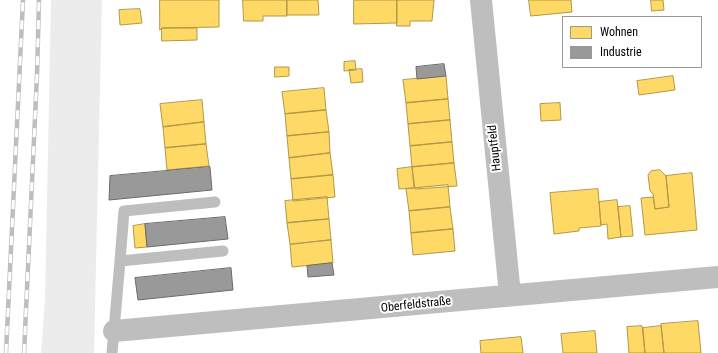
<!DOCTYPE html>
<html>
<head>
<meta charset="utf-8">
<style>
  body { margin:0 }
  #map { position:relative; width:718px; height:353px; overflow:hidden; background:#fff; font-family:"Roboto Condensed",sans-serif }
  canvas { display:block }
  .legend { position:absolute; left:562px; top:16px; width:140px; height:52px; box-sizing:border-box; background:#fff; border:1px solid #999; margin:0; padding:5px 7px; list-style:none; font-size:12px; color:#000 }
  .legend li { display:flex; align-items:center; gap:8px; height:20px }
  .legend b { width:20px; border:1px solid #999 }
</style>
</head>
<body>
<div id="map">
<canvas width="718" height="353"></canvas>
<ul class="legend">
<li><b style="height:11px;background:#ffd966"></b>Wohnen</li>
<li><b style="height:11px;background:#999"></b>Industrie</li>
</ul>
</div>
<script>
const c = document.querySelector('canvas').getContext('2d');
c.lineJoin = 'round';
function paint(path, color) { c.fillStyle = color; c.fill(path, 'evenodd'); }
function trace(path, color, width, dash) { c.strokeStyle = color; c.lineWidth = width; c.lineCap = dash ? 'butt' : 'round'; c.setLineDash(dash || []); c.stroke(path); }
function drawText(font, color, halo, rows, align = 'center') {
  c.font = font + ' "Roboto Condensed",sans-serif'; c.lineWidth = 4; c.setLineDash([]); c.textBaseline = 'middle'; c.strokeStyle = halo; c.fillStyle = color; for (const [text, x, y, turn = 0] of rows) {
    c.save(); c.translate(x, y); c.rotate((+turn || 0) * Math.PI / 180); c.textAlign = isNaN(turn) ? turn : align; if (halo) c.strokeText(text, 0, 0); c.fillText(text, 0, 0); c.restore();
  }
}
paint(new Path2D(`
  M51 0H102L94 353H41L45 299Z`), '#ececec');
const homes = new Path2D(`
  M160 0H219V27L162 28 160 30Z
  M243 0H287V16H263V21H244Z
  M287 0H318L319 15H287Z
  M354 0H397V23L354 24Z
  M397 0H434L432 21H410V26H397Z
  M529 0H571L572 12 531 16Z
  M651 0H663L664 10 652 11Z
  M140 9 142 23 120 25 119 10Z
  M162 28H197V40L162 41Z
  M355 61 356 70 344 71V62Z
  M275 67H289V76L275 77Z
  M362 69 363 82 351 83 349 70Z
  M446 76 448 99 406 103 403 80Z
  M673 76 675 90 639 95 637 81Z
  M324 88 326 110 285 114 282 92Z
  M448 99 450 120 408 124 406 103Z
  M202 100 204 122 163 127 160 104Z
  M560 103 561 120 541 121 540 104Z
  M326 110 329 132 287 136 285 114Z
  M450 120 452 142 410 146 408 124Z
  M204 122 206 144 165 148 163 127Z
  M329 132 330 153 289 158 287 136Z
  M452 142 454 163 412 167 410 146Z
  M206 144 209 166 167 170 165 148Z
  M330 153 333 175 291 179 289 158Z
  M454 163 457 186 415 189 412 167Z
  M412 167 414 188 399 189 397 169Z
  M660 170 666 176 669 207 655 209 653 194 650 191 648 175 651 171Z
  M692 173 697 230 645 235 641 198 653 197 655 209 669 207 666 176Z
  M333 175 335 197 293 201 291 179Z
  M448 185 450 207 409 211 406 189Z
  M598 189 601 226 579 228V231L554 234 550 193Z
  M327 197 329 219 287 223 285 201Z
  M617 200 621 237 608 239 607 224 601 225 599 202Z
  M630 206 633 236 621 237 618 207Z
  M450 207 453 229 411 233 409 211Z
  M329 219 331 240 290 244 287 223Z
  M145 224 147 247 135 248 133 226Z
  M453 229 455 251 413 255 411 233Z
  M331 240 333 263 292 267 290 245Z
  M698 321 701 353H664L661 324Z
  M642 326 645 353H629L627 327Z
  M661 326 664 353H645L643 328Z
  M595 331 597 353H563L561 334Z
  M521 337 523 353H481L480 341Z`);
paint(homes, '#ffd966');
trace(homes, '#b29847', 1);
const industry = new Path2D(`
  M444 64 446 76 417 79 416 67Z
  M210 167 212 190 109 200 110 176Z
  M225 217 228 239 147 247 145 224Z
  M332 263 334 275 308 277 307 266Z
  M231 268 233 290 138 300 135 278Z`);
paint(industry, '#999');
trace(industry, '#6b6b6b', 1);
trace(new Path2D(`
  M120 261 124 211 215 202
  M112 353 120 261 223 251`), '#bebebe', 11);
trace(new Path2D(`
  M481 0 510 295
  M114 331 718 277`), '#bebebe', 22);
const rail = new Path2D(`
  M6 353 23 0
  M24 353 37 75 39 0`);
trace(rail, '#bebebe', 4.5);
trace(rail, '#fff', 3, [9]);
drawText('12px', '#000', '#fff', [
  ["Hauptfeld",495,148,-96],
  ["Oberfeldstraße",416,305,-6]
]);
</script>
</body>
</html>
